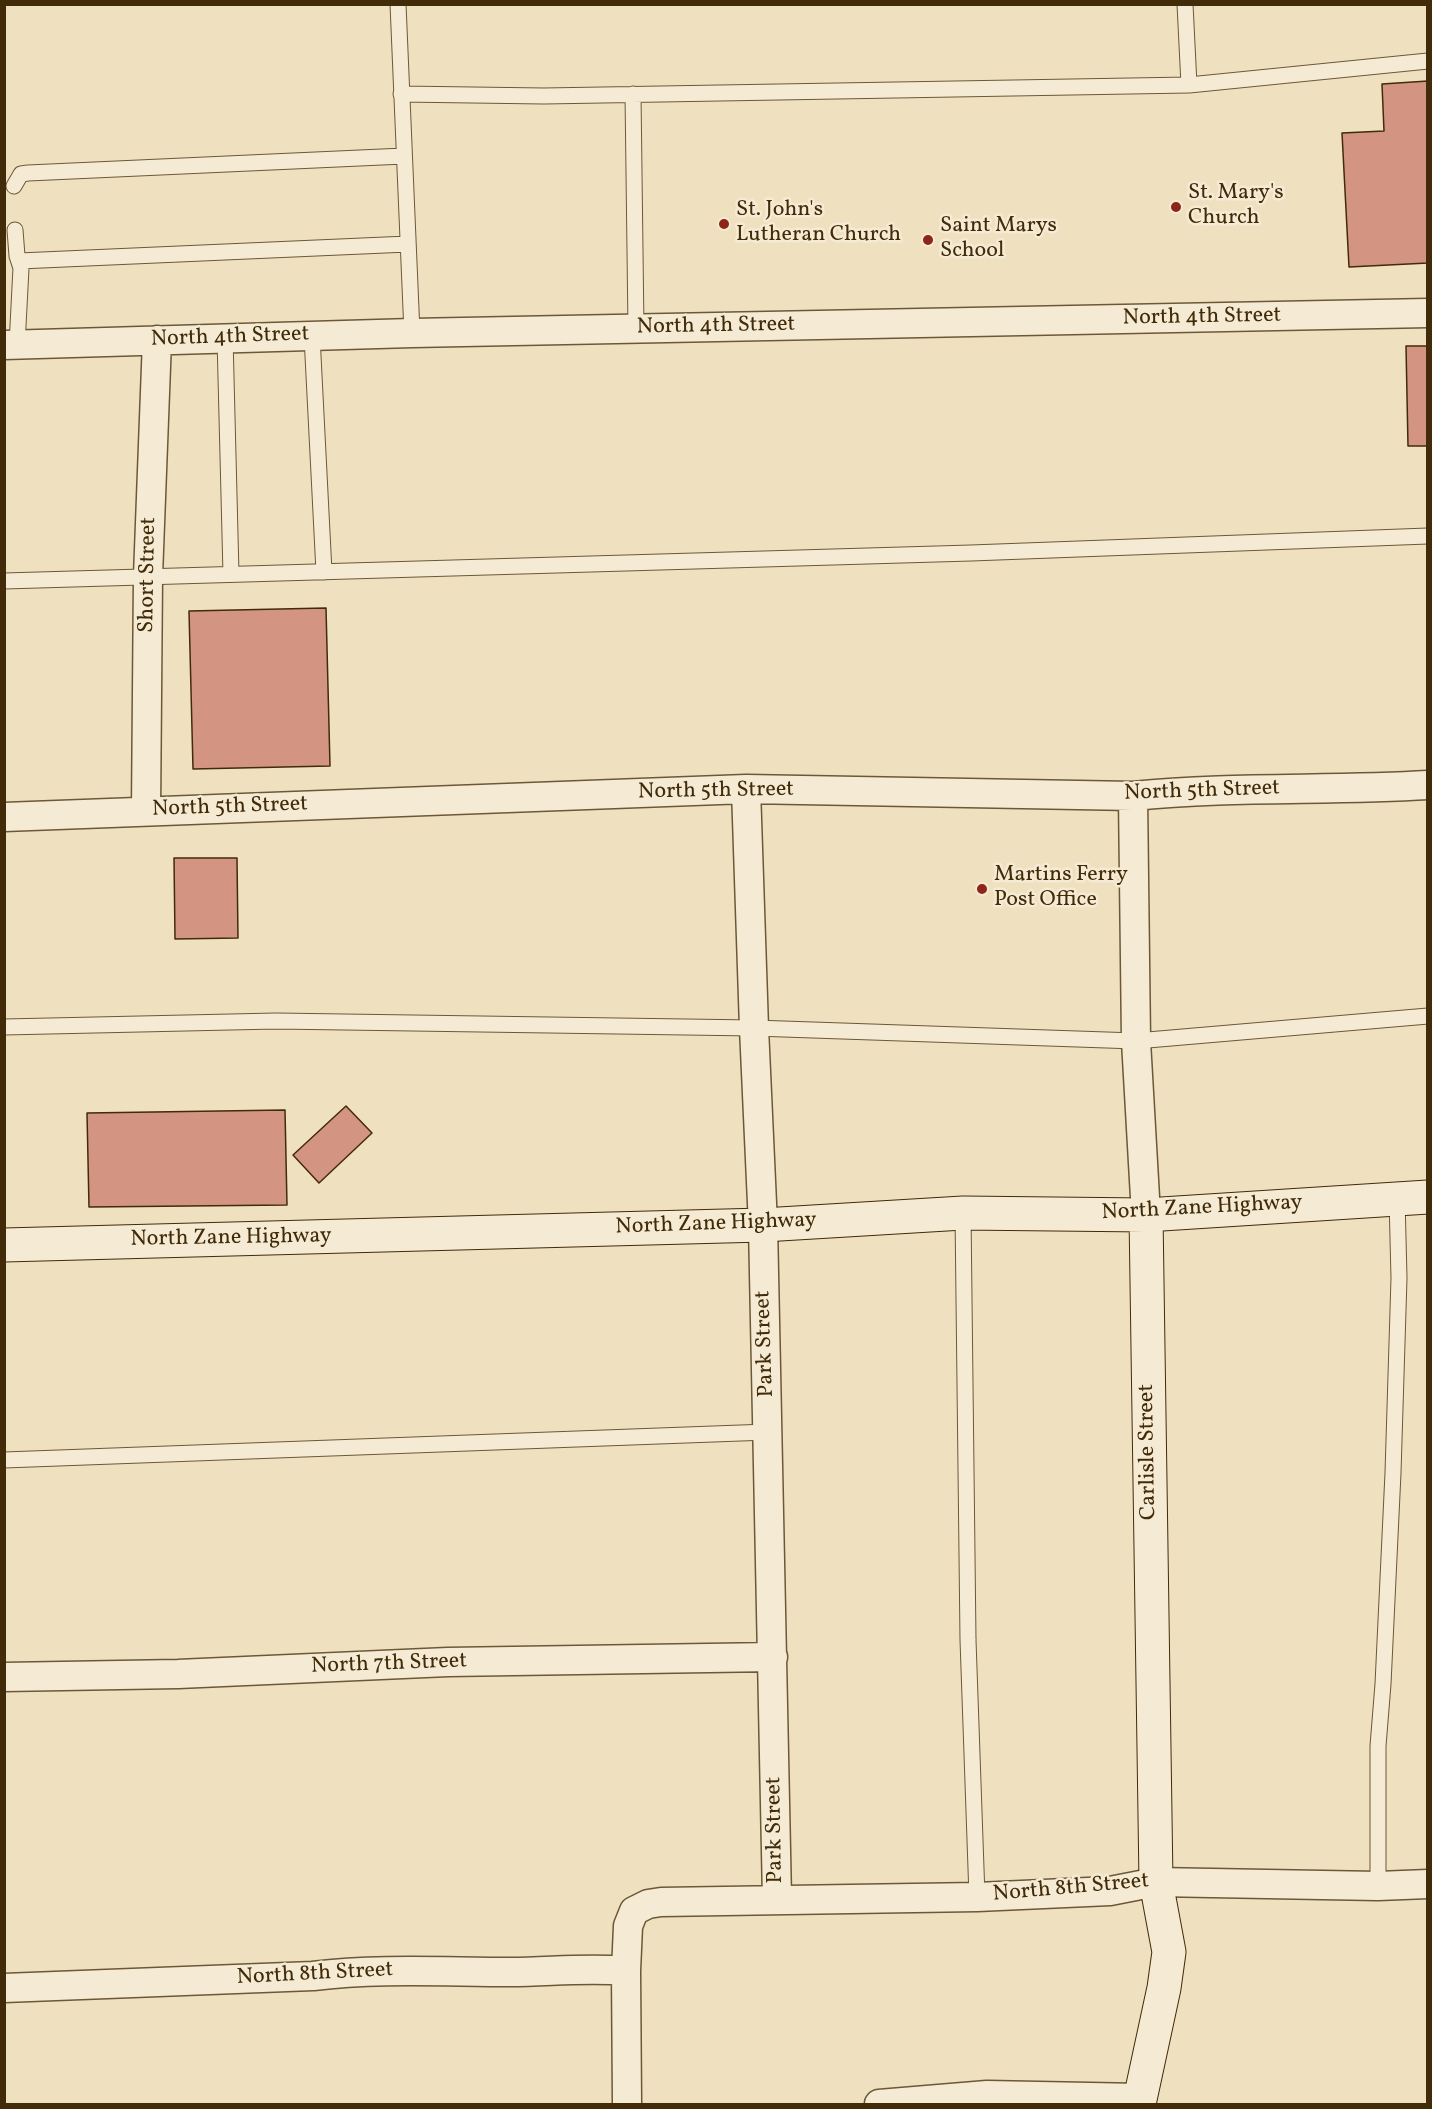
<!DOCTYPE html>
<html>
<head>
<meta charset="utf-8">
<style>
  body { margin:0 }
  #map { position:relative; width:1432px; height:2109px; overflow:hidden; background:#efe0bf; font-family:Vollkorn,serif }
  canvas { display:block }
  .frame { position:absolute; inset:0; border:6px solid #412b08; pointer-events:none }
</style>
</head>
<body>
<div id="map">
<canvas width="1432" height="2109"></canvas>
<div class="frame"></div>
</div>
<script>
const c = document.querySelector('canvas').getContext('2d');
c.lineJoin = 'round';
function paint(path, color) { c.fillStyle = color; c.fill(path, 'evenodd'); }
function trace(path, color, width, dash) { c.strokeStyle = color; c.lineWidth = width; c.lineCap = dash ? 'butt' : 'round'; c.setLineDash(dash || []); c.stroke(path); }
function drawText(font, color, halo, rows, align = 'center') {
  c.font = font + ' Vollkorn,serif'; c.lineWidth = 5; c.setLineDash([]); c.textBaseline = 'middle'; c.strokeStyle = halo; c.fillStyle = color; for (const [text, x, y, turn = 0] of rows) {
    c.save(); c.translate(x, y); c.rotate((+turn || 0) * Math.PI / 180); c.textAlign = isNaN(turn) ? turn : align; if (halo) c.strokeText(text, 0, 0); c.fillText(text, 0, 0); c.restore();
  }
}
const building = new Path2D(`
  M1428 81V263L1349 267 1342 133 1384 131 1382 84Z
  M1406 346H1428V446H1408Z
  M326 608 330 766 193 769 189 611Z
  M174 858H237L238 938 175 939Z
  M346 1106 372 1133 319 1183 293 1155Z
  M285 1110 287 1205 89 1207 87 1113Z`);
paint(building, '#d39582');
trace(building, '#412b08', 1.5);
const lane = new Path2D(`
  M398 4 412 333
  M1185 4 1189 85
  M401 94 544 96 1189 85 1428 61
  M633 94 636 329
  M14 186 21 174 28 173 404 156
  M15 230 17 256 21 268 17 345
  M19 261 408 244
  M312 336 324 572
  M225 338 231 574
  M4 581 971 553 1428 536
  M4 1027 276 1021 754 1028 1136 1041 1428 1016
  M963 1213 968 1640 977 1897
  M4 1460 768 1432
  M1378 1886V1746L1383 1684 1393 1473 1399 1278 1397 1198`);
const street = new Path2D(`
  M4 345 412 333 1428 313
  M746 789 754 1028 763 1225 777 1899
  M1133 796 1136 1041 1146 1215
  M146 811 148 576 157 340
  M4 817 746 789 1133 796C1231 786 1329 791 1428 785
  M4 1677 178 1674 448 1662 773 1657
  M4 1988 313 1976C379 1968 444 1972 511 1972 549 1972 587 1967 626 1971
  M627 2104 626 1971 628 1926 634 1911 648 1904 661 1902 977 1897 1110 1891 1156 1882 1378 1886 1428 1884
  M879 2104 987 2095 1141 2098`);
const secondary = new Path2D(`
  M4 1245 763 1225 963 1213 1146 1215 1428 1197
  M1139 2104 1164 1988 1169 1952 1156 1882 1146 1215`);
trace(lane, '#6c5836', 17);
trace(street, '#6c5836', 31);
trace(secondary, '#412b08', 35);
trace(lane, '#f5ebd5', 15);
trace(street, '#f5ebd5', 28);
trace(secondary, '#f5ebd5', 33);
for (const [x, y, r, color] of [
  [1176,207,6,"#8f2418"],
  [724,224,6,"#8f2418"],
  [928,240,6,"#8f2418"],
  [982,889,6,"#8f2418"]
]) { const dot = new Path2D(); dot.arc(x, y, r, 0, 2 * Math.PI); c.fillStyle = color; c.fill(dot); trace(dot, '#f5ebd5', 2); }
drawText('22px', '#412b08', '#f5ebd5', [
  ["St. Mary's",1188,194],
  ["Church",1188,219],
  ["St. John's",736,211],
  ["Lutheran Church",736,236],
  ["Saint Marys",940,227],
  ["School",940,252],
  ["Martins Ferry",994,876],
  ["Post Office",994,901]
], 'left');
drawText('22px', '#412b08', '#f5ebd5', [
  ["North 4th Street",1202,318,-1],
  ["North 4th Street",716,327,-1],
  ["North 4th Street",230,338,-2],
  ["Short Street",149,575,-89],
  ["North 5th Street",716,792,-1],
  ["North 5th Street",1202,792,-2],
  ["North 5th Street",230,808,-2],
  ["North Zane Highway",1202,1209,-3],
  ["North Zane Highway",716,1225,-2],
  ["North Zane Highway",231,1239,-1],
  ["Park Street",766,1344,-92],
  ["Carlisle Street",1149,1452,-91],
  ["North 7th Street",389,1665,-2],
  ["Park Street",776,1830,-91],
  ["North 8th Street",1071,1889,-5],
  ["North 8th Street",315,1975,-3]
]);
</script>
</body>
</html>
